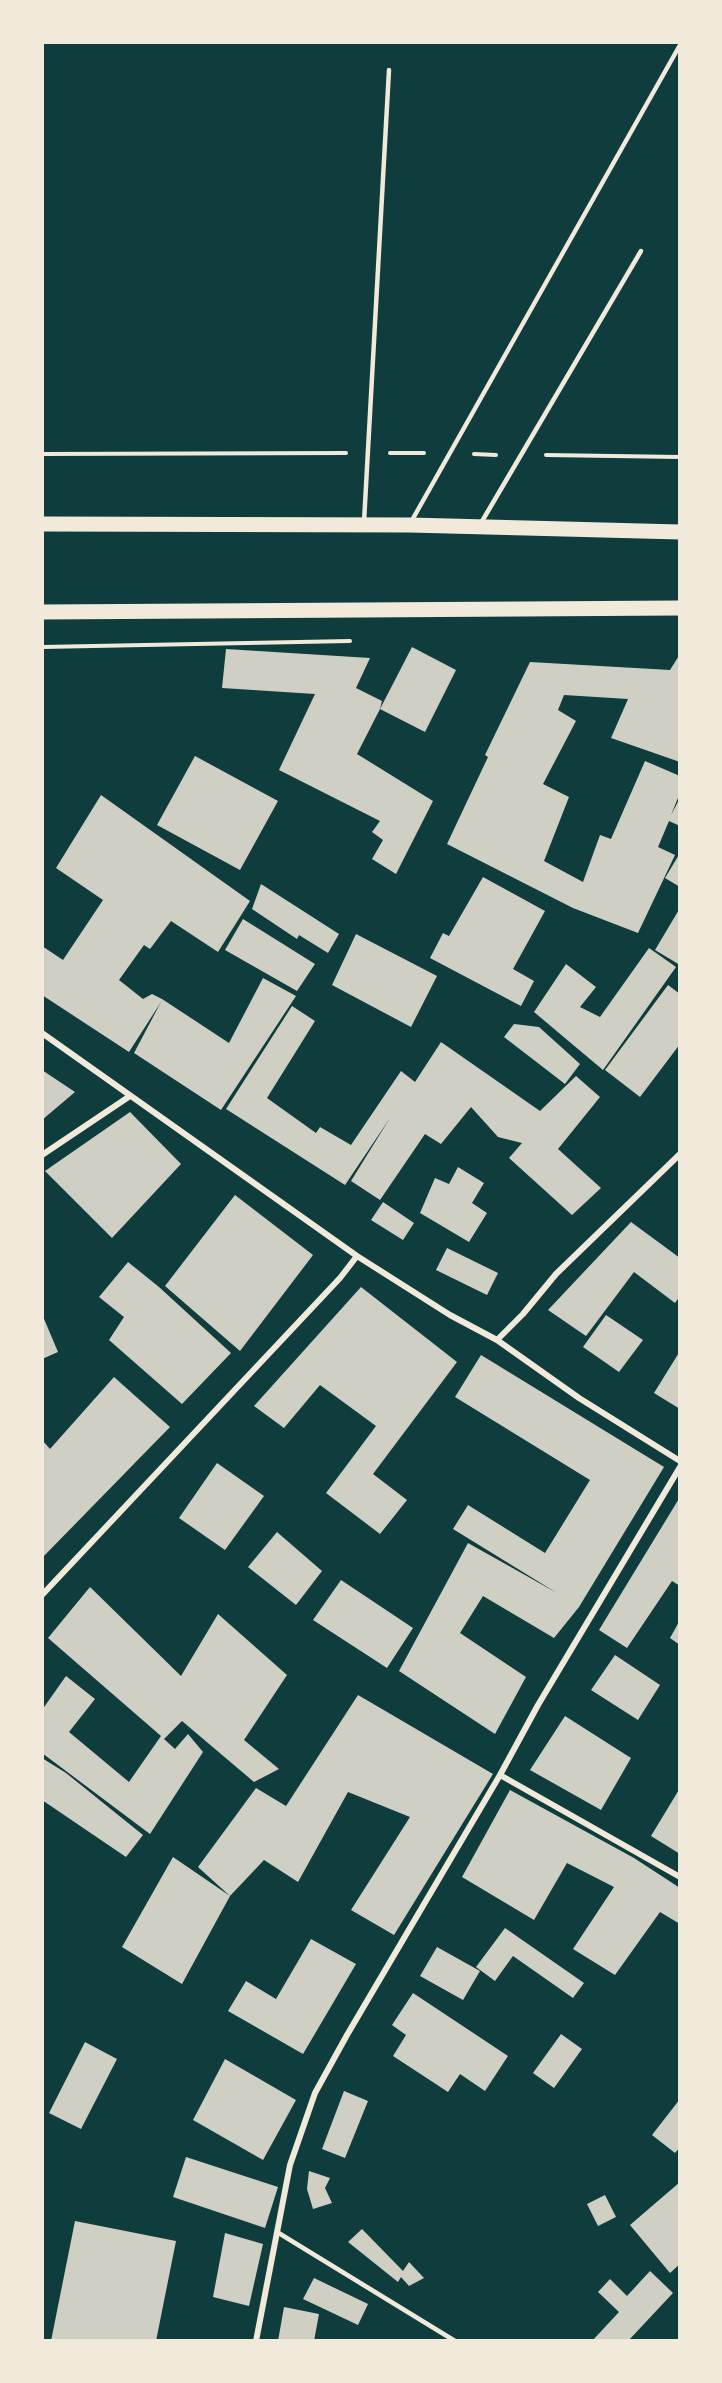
<!DOCTYPE html>
<html>
<head>
<meta charset="utf-8">
<style>
  body { margin:0 }
  #map { position:relative; width:722px; height:2383px; overflow:hidden; background:#0f3d3e; font-family:Ubuntu,sans-serif }
  canvas { display:block }
  .frame { position:absolute; inset:0; border:44px solid #f1e9da; pointer-events:none }
</style>
</head>
<body>
<div id="map">
<canvas width="722" height="2383"></canvas>
<div class="frame"></div>
</div>
<script>
const c = document.querySelector('canvas').getContext('2d');
c.lineJoin = 'round';
function paint(path, color) { c.fillStyle = color; c.fill(path, 'evenodd'); }
function trace(path, color, width, dash) { c.strokeStyle = color; c.lineWidth = width; c.lineCap = dash ? 'butt' : 'round'; c.setLineDash(dash || []); c.stroke(path); }
paint(new Path2D(`
  M412 647 456 670 425 732 380 709 357 754 433 801 396 874 372 859 383 840 372 832 380 821 279 770 315 694 222 688 226 649 370 658 356 688 382 701 380 709Z
  M680 654V762L611 738 628 699 564 695 558 710 576 721 543 784 569 797 544 861 583 882 600 835 611 839 645 761 680 776V793L671 815 680 798V826L669 821 658 847 675 855 638 933 573 908 447 844 488 757 485 755 530 662 670 670Z
  M195 756 278 801 240 870 157 825Z
  M101 795 250 901 218 952 171 921 150 949 144 945 119 980 143 999 152 994 162 999 229 1043 263 978 296 996 221 1110 134 1053 161 1002 129 1052 42 995V946L63 960 103 900 56 868Z
  M680 853V887L665 878Z
  M483 877 545 911 513 969 534 981 521 1006 430 958 443 933 449 936Z
  M261 884 339 934 328 953 299 935 297 939 252 909Z
  M680 908V965L655 950Z
  M243 919 315 964 297 991 225 950Z
  M356 934 437 976 411 1027 332 985Z
  M649 948 676 967 603 1070 534 1012 566 964 596 987 580 1007 600 1017Z
  M668 985 680 994V1044L640 1097 605 1070Z
  M292 1006 315 1021 267 1098 316 1133 320 1127 351 1145 401 1071 415 1082 441 1042 540 1111 576 1076 600 1097 558 1149 601 1188 572 1215 509 1158 522 1143 498 1137 471 1107 441 1144 425 1134 380 1200 351 1181 390 1118 345 1185 226 1109Z
  M514 1024 539 1027 580 1064 565 1084 504 1037Z
  M42 1070 75 1092 42 1120Z
  M130 1112 181 1164 112 1238 45 1171Z
  M458 1167 484 1183 472 1203 487 1213 469 1242 420 1213 435 1178 449 1184Z
  M235 1195 313 1255 240 1351 165 1286Z
  M383 1202 414 1223 403 1240 371 1220Z
  M631 1222 680 1258V1296L675 1303 634 1272 586 1336 548 1310Z
  M447 1248 498 1273 487 1295 436 1270Z
  M128 1262 159 1287 231 1353 182 1404 109 1340 124 1317 99 1297Z
  M361 1287 457 1362 373 1474 407 1500 380 1534 326 1493 376 1426 320 1385 284 1428 254 1406Z
  M42 1314 58 1352 42 1359Z
  M606 1315 643 1340 619 1372 583 1347Z
  M680 1351V1409L654 1393Z
  M481 1355 664 1467 579 1607 554 1638 483 1596 460 1633 526 1677 495 1734 399 1671 468 1543 557 1593 453 1529 468 1505 545 1553 590 1480 455 1397Z
  M114 1377 170 1427 42 1558V1440L50 1449Z
  M217 1463 264 1496 225 1550 179 1518Z
  M680 1497V1586L672 1581 627 1648 599 1630Z
  M277 1532 322 1571 296 1605 248 1567Z
  M341 1580 413 1628 387 1668 313 1620Z
  M90 1587 181 1676 218 1614 287 1675 244 1740 279 1769 254 1782 182 1721 164 1739 175 1749 188 1734 203 1752 150 1834 42 1753V1710L66 1676 95 1699 69 1732 129 1782 161 1736 48 1638Z
  M680 1620V1645L670 1638Z
  M615 1655 660 1685 638 1720 591 1690Z
  M358 1695 493 1774 394 1935 351 1910 410 1817 348 1792 298 1882 264 1860 230 1896 198 1867 256 1788 286 1806Z
  M565 1716 631 1758 601 1810 530 1770Z
  M42 1758 66 1773 143 1835 126 1857 42 1800Z
  M680 1788V1854L651 1836Z
  M510 1790 634 1858 680 1888V1924L660 1912 615 1975 573 1949 614 1887 567 1863 534 1920 462 1877Z
  M173 1857 230 1896 182 1984 122 1947Z
  M505 1928 584 1983 573 1998 513 1956 495 1981 476 1967Z
  M311 1939 356 1964 303 2054 228 2011 246 1981 276 1999Z
  M437 1947 480 1971 463 2000 420 1976Z
  M413 1993 508 2056 485 2091 460 2074 448 2092 393 2056 406 2035 392 2025Z
  M561 2034 582 2049 554 2088 533 2073Z
  M85 2042 117 2059 81 2129 49 2113Z
  M225 2059 296 2100 263 2160 193 2120Z
  M344 2091 368 2101 345 2158 322 2149Z
  M680 2099V2147L675 2153 652 2135Z
  M186 2157 278 2187 265 2228 173 2197Z
  M309 2171 330 2178 325 2188 332 2203 313 2209 307 2189Z
  M680 2182V2264L670 2273 630 2225Z
  M605 2195 616 2217 598 2226 587 2204Z
  M75 2221 176 2241 156 2341H51Z
  M362 2229 403 2271 409 2262 424 2278 409 2286 401 2277 398 2282 348 2242Z
  M225 2233 263 2244 249 2306 213 2297Z
  M650 2271 673 2293 628 2341H592L619 2312 598 2292 610 2279 627 2296Z
  M314 2278 368 2304 358 2325 303 2299Z
  M284 2307 319 2314 314 2341H278Z`), '#cfcfc3');
trace(new Path2D(`
  M390 453H424
  M42 454 346 453
  M474 454 496 455
  M546 455 680 457
  M42 647 350 641`), '#f1e9da', 4);
trace(new Path2D(`
  M364 522 389 70
  M411 522 680 45
  M481 523 641 251
  M277 2232 455 2341`), '#f1e9da', 4.5);
trace(new Path2D(`
  M42 1033 357 1256 450 1315 497 1340 579 1398 680 1461
  M42 1155 130 1096
  M497 1340 523 1314 556 1274 680 1154
  M42 1595 340 1278 357 1256
  M500 1775 680 1877
  M256 2341 290 2165 315 2093 347 2035 500 1775 538 1705 680 1467`), '#f1e9da', 6);
trace(new Path2D(`
  M42 524 410 525 680 532
  M42 612 680 608`), '#f1e9da', 15);
</script>
</body>
</html>
